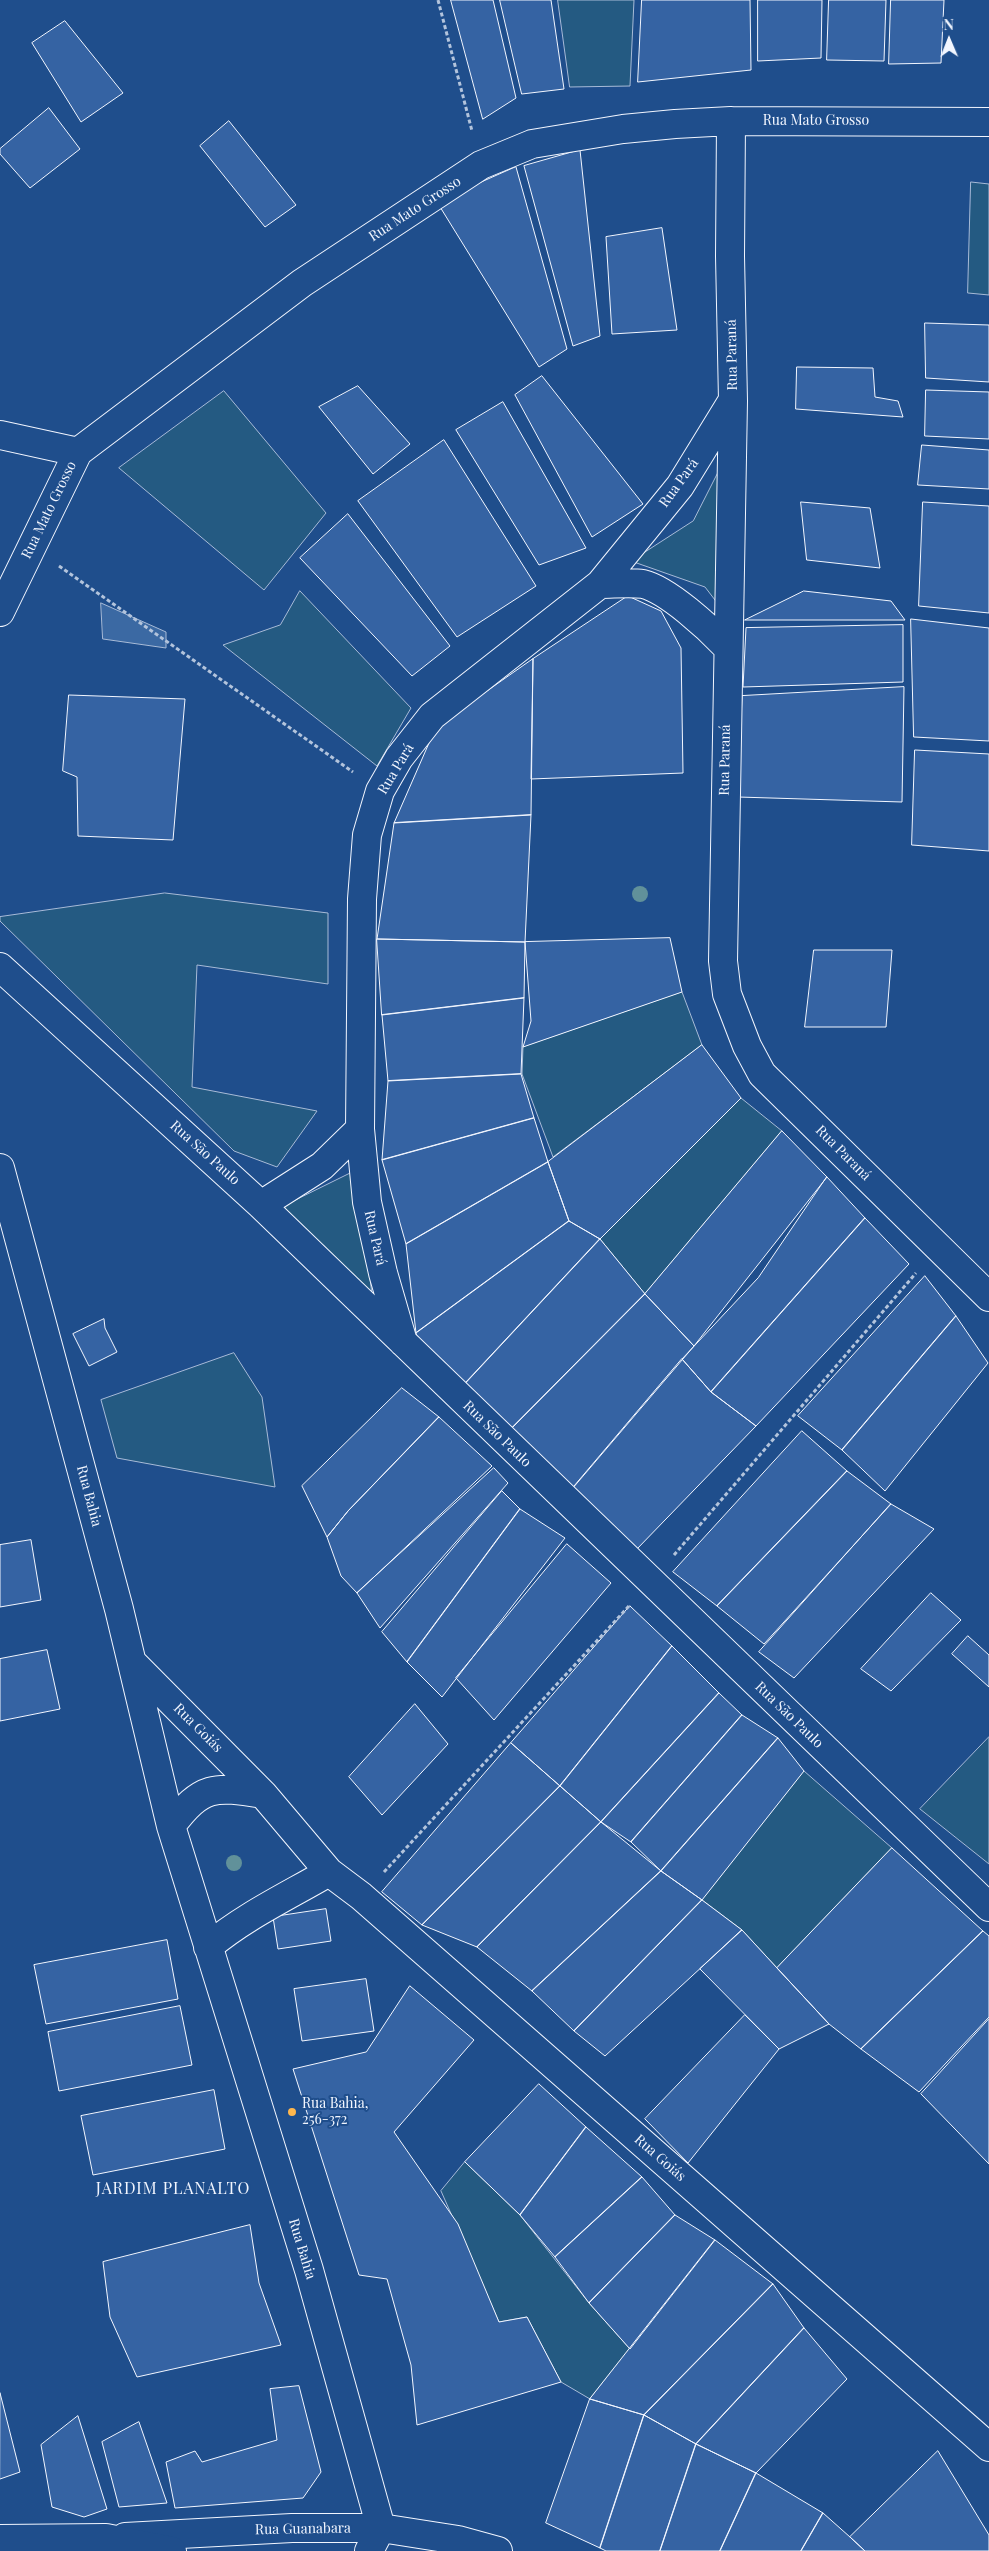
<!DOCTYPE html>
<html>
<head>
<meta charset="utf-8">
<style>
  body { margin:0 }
  #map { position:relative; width:989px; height:2551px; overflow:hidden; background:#1f4e8c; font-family:"Playfair Display",serif }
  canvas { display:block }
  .north { position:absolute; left:924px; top:15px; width:50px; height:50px; -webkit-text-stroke:4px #1f4e8c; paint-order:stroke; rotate:359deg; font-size:14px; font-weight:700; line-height:20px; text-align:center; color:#f2f6ff }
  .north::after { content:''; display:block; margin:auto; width:18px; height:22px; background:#f2f6ff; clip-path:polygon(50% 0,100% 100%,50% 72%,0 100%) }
</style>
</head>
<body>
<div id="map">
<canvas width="989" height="2551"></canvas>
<div class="north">N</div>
</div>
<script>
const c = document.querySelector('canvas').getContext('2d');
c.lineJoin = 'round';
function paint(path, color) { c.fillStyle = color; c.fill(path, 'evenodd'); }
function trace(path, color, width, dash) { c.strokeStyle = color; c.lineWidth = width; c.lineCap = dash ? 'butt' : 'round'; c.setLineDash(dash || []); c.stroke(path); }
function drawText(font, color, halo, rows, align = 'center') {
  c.font = font + ' "Playfair Display",serif'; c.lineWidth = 4; c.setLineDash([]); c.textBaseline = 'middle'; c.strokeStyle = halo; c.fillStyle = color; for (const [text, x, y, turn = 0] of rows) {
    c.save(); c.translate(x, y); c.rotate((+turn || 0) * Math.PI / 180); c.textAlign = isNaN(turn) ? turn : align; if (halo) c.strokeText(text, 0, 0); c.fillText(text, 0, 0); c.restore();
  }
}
const green = new Path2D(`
  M558 0H634L630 86 570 87Z
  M971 182 989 184V295L968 293Z
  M224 391 326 513 264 590 119 468Z
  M729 451 725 613 705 587 631 561 693 521Z
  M300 591 411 708 377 766 223 645 280 625Z
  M165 893 328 913V984L197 965 192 1087 317 1111 277 1167 234 1151 0 921V917Z
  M682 992 702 1045 553 1157 522 1074 523 1047Z
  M741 1098 782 1131 645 1294 600 1239Z
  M357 1170 372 1295 280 1208Z
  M234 1353 262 1397 275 1487 117 1458 101 1400Z
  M989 1737V1864L920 1809Z
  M804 1771 892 1848 777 1968 742 1930 702 1900Z
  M465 2162 520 2215 589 2303 630 2349 590 2399 561 2382 527 2317 499 2322 441 2191Z`);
paint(green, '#245a82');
trace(green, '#a8bbd7', 1);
const water = new Path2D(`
  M101 603 166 632V648L103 639Z`);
paint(water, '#3b69a3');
trace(water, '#a8bbd7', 1);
const building = new Path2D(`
  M451 0H493L516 98 483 119Z
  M500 0H551L564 89 522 94Z
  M642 0H750L751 70 638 82Z
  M758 0H822L821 58 758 61Z
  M829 0H886L884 61 827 60Z
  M891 0H944L941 63 889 64Z
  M65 21 123 93 81 122 32 43Z
  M49 108 80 149 30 188 0 154V149Z
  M229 121 296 205 265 227 200 146Z
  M580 150 600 336 573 346 524 166Z
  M516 167 567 349 539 367 437 202Z
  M662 228 677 330 612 334 606 237Z
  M925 323 989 325V382L926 378Z
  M797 367 873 368 875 397 898 401 903 417 796 409Z
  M542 376 643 504 592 537 515 395Z
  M358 386 410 444 373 474 319 407Z
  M926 390 989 392V439L925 436Z
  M503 402 586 548 539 565 456 430Z
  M444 440 536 586 457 637 358 501Z
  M922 445 989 450V489L918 485Z
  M801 502 870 508 880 568 807 560Z
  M923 502 989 506V613L919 606Z
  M348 514 450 646 412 676 300 558Z
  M804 591 891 601 905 620H745Z
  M628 596 661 611 681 648 683 773 531 779 533 659Z
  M911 619 989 628V741L914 737Z
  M903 625V682L743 687 746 628Z
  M533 659 531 815 394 823 436 727Z
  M904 687 902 802 738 797 742 696Z
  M69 695 185 699 173 840 78 836 77 777 63 771Z
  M915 750 989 754V851L912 845Z
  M531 815 525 942 377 939 394 823Z
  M670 938 682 992 523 1047 531 1021 525 942Z
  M377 939 525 942 524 998 382 1015Z
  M814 950H892L886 1027H805Z
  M524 998 521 1074 388 1081 382 1015Z
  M702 1045 741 1098 600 1239 569 1221 548 1162Z
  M521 1074 534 1118 382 1160 388 1081Z
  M534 1118 548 1162 406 1244 382 1160Z
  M782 1131 827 1177 694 1346 645 1294Z
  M548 1162 569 1221 416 1333 406 1244Z
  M827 1177 865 1218 711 1392 682 1359 758 1278Z
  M865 1218 909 1264 756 1426 711 1392Z
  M569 1221 600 1239 460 1389 419 1346 416 1333Z
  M600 1239 645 1294 511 1429 460 1389Z
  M925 1276 956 1316 842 1450 798 1416Z
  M645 1294 694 1346 572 1489 511 1429Z
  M956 1316 988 1363 885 1491 842 1450Z
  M104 1319 105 1328 117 1352 89 1366 73 1334Z
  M682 1359 711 1392 756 1426 636 1550 572 1489Z
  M402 1388 439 1417 348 1511 327 1537 302 1486Z
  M439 1417 492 1466 357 1593 341 1576 327 1537 348 1511Z
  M802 1431 847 1471 717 1606 673 1572Z
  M494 1468 508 1483 380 1628 357 1593Z
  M847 1471 891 1504 764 1644 717 1606Z
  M502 1491 520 1509 407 1662 382 1632Z
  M891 1504 934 1529 794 1678 759 1652Z
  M520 1509 565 1538 442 1697 407 1662Z
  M31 1540 41 1600 0 1607V1545Z
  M567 1544 611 1583 494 1720 456 1678Z
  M931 1593 961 1620 891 1691 861 1669Z
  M630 1606 672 1646 560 1786 511 1743Z
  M968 1636 989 1655V1687L952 1654Z
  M672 1646 719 1693 601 1822 560 1786Z
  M47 1650 60 1709 0 1721V1659Z
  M719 1693 742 1715 631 1842 601 1822Z
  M415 1704 448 1744 382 1815 349 1777Z
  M742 1715 778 1738 661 1871 631 1842Z
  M778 1738 804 1771 702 1900 661 1871Z
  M511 1743 560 1786 422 1925 382 1892Z
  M560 1786 601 1822 477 1947 422 1925Z
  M601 1822 661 1871 532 1991 477 1947Z
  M892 1848 983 1931 861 2049 829 2024 777 1968Z
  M661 1871 702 1900 574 2031 532 1991Z
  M702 1900 742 1930 605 2056 574 2031Z
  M326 1909 331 1941 278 1949 273 1917Z
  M742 1930 777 1968 829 2024 779 2049 700 1969Z
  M983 1931 989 1936V2017L919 2092 861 2049Z
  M167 1940 178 1999 46 2024 34 1965Z
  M366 1979 374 2031 302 2041 294 1989Z
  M410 1986 474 2040 394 2132 458 2224 499 2322 527 2317 561 2382 417 2425 411 2365 387 2279 359 2275 293 2069 366 2052Z
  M180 2006 192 2065 59 2091 48 2032Z
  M745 2015 779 2049 688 2163 645 2119Z
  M989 2019V2164L921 2094Z
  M539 2084 586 2127 520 2215 465 2162Z
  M214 2090 225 2149 93 2175 81 2116Z
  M586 2127 642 2177 555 2257 520 2215Z
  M642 2177 675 2215 589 2303 555 2257Z
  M675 2215 715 2240 630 2349 589 2303Z
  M250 2225 259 2283 281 2345 137 2377 110 2317 103 2262Z
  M715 2240 773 2284 644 2415 590 2399Z
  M773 2284 804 2328 696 2444 644 2415Z
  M804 2328 847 2379 756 2473 696 2444Z
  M299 2386 321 2472 303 2498 175 2508 166 2462 195 2451 202 2462 277 2440 270 2389Z
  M0 2393 20 2472 0 2479Z
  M590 2399 644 2415 600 2548 546 2523Z
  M644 2415 696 2444 660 2551H606L600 2548Z
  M78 2416 107 2509 84 2517 52 2507 41 2445Z
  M139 2422 167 2503 119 2507 102 2442Z
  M696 2444 756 2473 720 2551H660Z
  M938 2451 989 2535V2551H865L850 2537Z
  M756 2473 823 2513 801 2551H720Z
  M823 2513 850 2537 865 2551H801Z`);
paint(building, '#3563a3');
trace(building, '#f2f6ff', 1);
const minor = new Path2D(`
  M731 121 730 256 733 401 723 961 727 994 747 1046 762 1074 989 1297
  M0 435 78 452
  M600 584C613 584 630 582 643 584 668 590 709 628 727 647
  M0 612 78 452 302 283 481 165 532 144 623 129 675 124 731 121 989 122
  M0 967 261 1205 989 1907
  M0 1168 119 1609 171 1826 309 2270 381 2528 369 2551
  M261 1205 322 1166 360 1129
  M403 1342 383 1273 367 1202 360 1129 362 899 367 835 380 791 399 758 432 716 600 584 680 486 731 403
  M132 1662 263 1794 329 1872 361 1896 989 2447
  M171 1826C202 1785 214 1786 263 1794
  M208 1947C245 1916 288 1896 329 1872
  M125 2537 292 2528H381L458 2540 498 2551`);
const primary = new Path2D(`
  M0 2539 106 2538 172 2551`);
trace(minor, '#f2f6ff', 30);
trace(primary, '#f2f6ff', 30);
trace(new Path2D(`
  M438 0 472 131
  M59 566 353 772
  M674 1555 916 1273
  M384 1872 629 1606`), '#b3c4dc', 3, [4, 2.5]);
trace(minor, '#1f4e8c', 28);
trace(primary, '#1f4e8c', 28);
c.fillStyle = '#61919a';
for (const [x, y] of [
  [640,894],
  [234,1863]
]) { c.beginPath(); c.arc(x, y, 8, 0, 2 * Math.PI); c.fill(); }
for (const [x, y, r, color] of [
  [292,2112,5,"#ffb74d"]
]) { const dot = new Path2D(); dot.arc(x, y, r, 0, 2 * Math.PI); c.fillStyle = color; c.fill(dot); trace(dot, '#1f4e8c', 2); }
drawText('14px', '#f2f6ff', '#1f4e8c', [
  ["Rua Mato Grosso",816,121],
  ["Rua Mato Grosso",415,209,-33],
  ["Rua Paraná",732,355,-91],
  ["Rua Pará",679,483,-54],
  ["Rua Mato Grosso",49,510,-64],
  ["Rua Paraná",725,760,-89],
  ["Rua Pará",396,769,-59],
  ["Rua São Paulo",205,1153,42],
  ["Rua Paraná",843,1153,45],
  ["Rua Pará",375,1238,77],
  ["Rua São Paulo",497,1434,44],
  ["Rua Bahia",89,1496,75],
  ["Rua São Paulo",789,1715,44],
  ["Rua Goiás",198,1728,45],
  ["Rua Goiás",660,2158,41],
  ["Rua Bahia",302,2249,73],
  ["Rua Guanabara",303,2529,-1]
]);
drawText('14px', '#f2f6ff', '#1f4e8c', [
  ["Rua Bahia,",302,2104],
  ["256-372",302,2120]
], 'left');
c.letterSpacing = '1px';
drawText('16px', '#f2f6ff', '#1f4e8c', [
  ["JARDIM PLANALTO",173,2189]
]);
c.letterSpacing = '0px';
</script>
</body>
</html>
